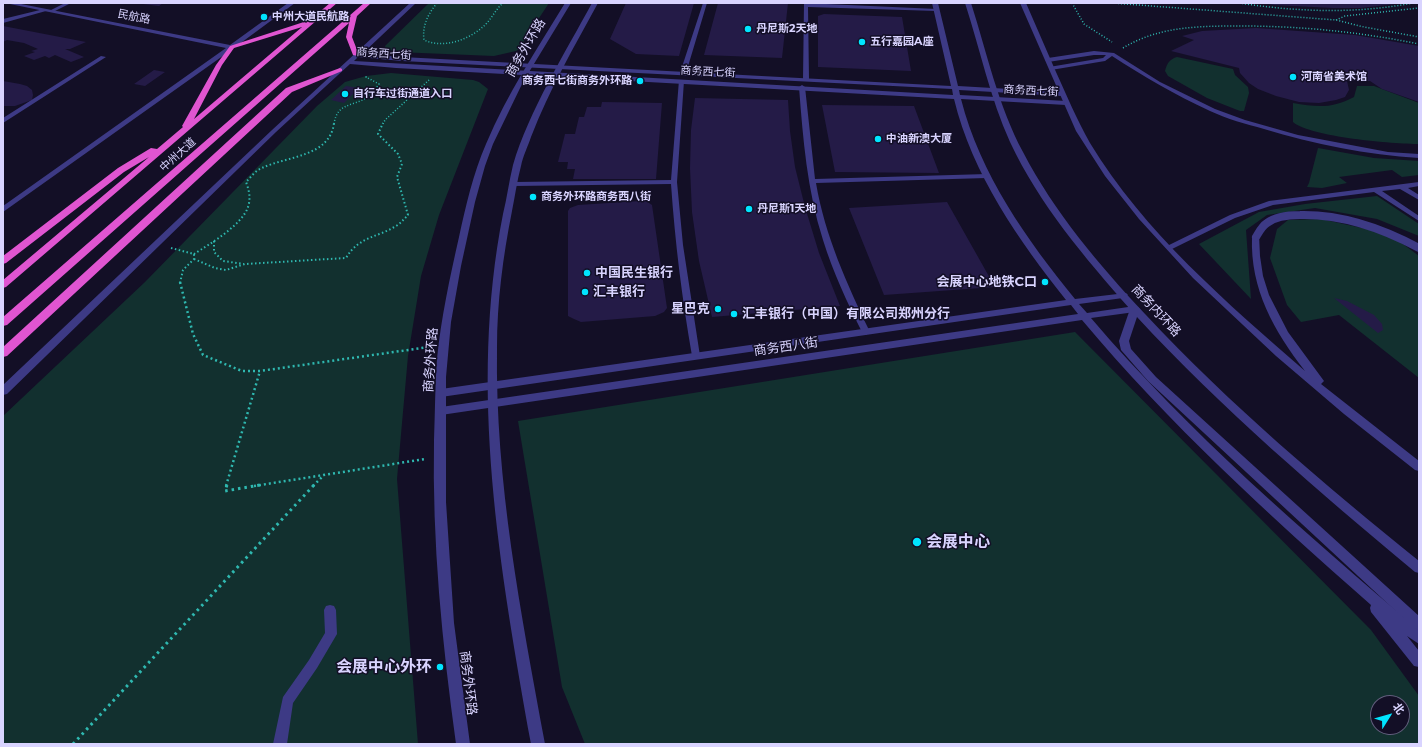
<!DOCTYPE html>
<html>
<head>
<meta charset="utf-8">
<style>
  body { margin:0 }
  #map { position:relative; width:1422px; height:747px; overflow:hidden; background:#130f26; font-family:Montserrat,"Noto Sans SC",sans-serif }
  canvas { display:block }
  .frame { position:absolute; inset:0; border:4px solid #d9d4ff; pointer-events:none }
  .north { position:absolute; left:1370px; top:695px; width:40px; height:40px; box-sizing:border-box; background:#130f26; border:1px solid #625e7d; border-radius:50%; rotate:53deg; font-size:11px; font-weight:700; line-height:16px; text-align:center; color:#d9d4ff }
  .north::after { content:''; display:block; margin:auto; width:14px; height:18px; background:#00e5ff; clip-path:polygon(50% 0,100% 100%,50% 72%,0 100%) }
</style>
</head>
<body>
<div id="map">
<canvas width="1422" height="747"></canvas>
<div class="frame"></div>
<div class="north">北</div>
</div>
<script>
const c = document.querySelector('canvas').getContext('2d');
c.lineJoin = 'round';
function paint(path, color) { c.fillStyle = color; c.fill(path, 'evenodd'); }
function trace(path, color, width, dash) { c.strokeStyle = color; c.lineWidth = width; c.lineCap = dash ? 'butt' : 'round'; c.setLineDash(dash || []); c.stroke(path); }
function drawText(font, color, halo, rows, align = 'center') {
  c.font = font + ' Montserrat,"Noto Sans SC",sans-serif'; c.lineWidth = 3; c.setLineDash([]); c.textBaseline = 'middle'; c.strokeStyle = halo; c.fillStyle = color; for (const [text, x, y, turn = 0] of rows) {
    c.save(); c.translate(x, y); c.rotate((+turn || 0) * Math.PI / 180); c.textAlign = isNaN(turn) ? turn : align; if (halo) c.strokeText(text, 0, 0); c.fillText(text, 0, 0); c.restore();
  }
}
paint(new Path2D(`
  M429 3H549L518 50 516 51 494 56 397 52 386 49 385 46Z
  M1177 57 1233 69 1235 75 1248 87 1249 93 1244 111H1240L1207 98 1168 76 1165 71C1167 63 1170 59 1177 57Z
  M391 73 473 80 479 82 488 89 439 215 421 276 408 356 397 479 418 744H3V416L145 282 317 106 345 82 366 76Z
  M1357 86H1374L1419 103V144C1394 144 1310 137 1293 122V103C1316 107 1332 109 1354 97Z
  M1318 148 1374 158 1419 161V175L1402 177 1392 170 1339 177 1347 183 1322 188 1307 187 1309 183Z
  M1377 196 1419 224V236L1377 219 1315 208 1267 215 1246 230 1251 299 1199 244 1259 212 1305 204Z
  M1321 219 1371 230 1399 241 1419 256V378L1339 315 1301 322 1287 305 1270 258 1277 229 1288 220Z
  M1075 332 1371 630 1419 696V744H585L562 687 518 421ZM1378 703H1402V727H1378Z`), '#12302f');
paint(new Path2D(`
  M135 3H163L159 6Z
  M626 3H694L679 56 636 54 610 39Z
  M718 3H788L782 58 704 55Z
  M1263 3H1395V4L1360 8H1333L1274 5Z
  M824 14 902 17 911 71 818 67V16Z
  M3 26 86 42 70 49H65L84 57 71 62 55 55 49 58 45 56 34 60 24 56 35 52 31 51 38 49 24 43 7 40 3 42Z
  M1256 28 1355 35 1419 46V102L1382 89 1370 81H1347L1349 90 1345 97 1336 100 1319 103 1299 102 1276 96 1258 89 1249 83 1240 73 1239 68 1171 51 1194 40 1182 36 1202 31Z
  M154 70 165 72 145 86 134 84Z
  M3 81 20 84 27 86 32 90 33 95 32 100 15 106H3Z
  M346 86 359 88 344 103 331 100Z
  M695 98 788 100 790 131 795 167 805 207 819 253 840 306 712 317 699 261 692 212 690 168 691 130Z
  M602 102 662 103 656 179H573L575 169H567L568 162H558L565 134H575L579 117H584L587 107H601Z
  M822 105 914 106 939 173 835 172Z
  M641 201H646L652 205 667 308 664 312 655 316 581 322 574 319 568 316V211L570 208 578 205Z
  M947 202 995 287 884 295 849 208Z
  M1334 298 1347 301 1374 315 1382 324 1383 330 1378 333Z`), '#241b47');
trace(new Path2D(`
  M437 3C428 14 422 26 424 40 444 49 469 40 485 25 492 18 496 9 503 3
  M1072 3 1084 24 1112 42
  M1112 3 1336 20 1364 27 1419 37
  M1239 3C1298 12 1355 14 1413 3
  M1336 20 1345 16 1419 8
  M1123 48C1159 26 1200 26 1241 26 1301 26 1360 32 1419 44
  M334 124C337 103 351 107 366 98 372 95 375 90 379 84L366 77 368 76
  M383 124 385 120 429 80`), '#2fb8b0', 1.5, [1, 2]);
trace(new Path2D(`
  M214 241V252L223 261 244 264
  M171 248 194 254V259
  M194 254C210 244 242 225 248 207 251 198 249 190 246 182 251 177 256 170 262 168 287 156 330 157 334 123
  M194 259 215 268 226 270 245 264 346 258C359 236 377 238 396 226 401 223 404 219 408 215L397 177 402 164 398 154 378 134 383 123
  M180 283 183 270 194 259`), '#2fb8b0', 2, [1.5, 2.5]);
trace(new Path2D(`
  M180 282 193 334 203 355 242 371H260L429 347
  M226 486 260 371
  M254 486 425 459
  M313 486 324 475`), '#2fb8b0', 2.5, [2, 3]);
trace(new Path2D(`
  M227 485 225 491 260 485
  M73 744 314 485`), '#2fb8b0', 3, [2.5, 4]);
paint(new Path2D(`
  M65 3H71L53 12 49 11Z
  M703 3H707L686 73 681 74 680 73Z
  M804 3 937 9 939 10 937 11 808 7 809 79 806 81 803 79Z
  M44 9 46 10V11L3 23V19Z
  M1094 51 1114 53 1160 82 1215 109 1245 120 1298 135 1388 152 1419 154V158C1367 155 1314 144 1264 129 1246 124 1227 119 1210 111 1175 95 1143 76 1112 56L1105 61 1051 70 1049 69V67L1103 58 1106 55H1094L1048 62 1045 60 1048 58Z
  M101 56 106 57 3 123V118Z
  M679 80 684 81 677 182 683 245 700 356 696 359 692 356C682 299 675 242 671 184L514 186 511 184 514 182 671 180Z
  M802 85 805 87 815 179 987 174 990 176 987 178 816 183C825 236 847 284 870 332L866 335 862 332C847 302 833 272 823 240 807 190 803 139 799 87Z
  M1419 182V186L1408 188 1419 195V200L1400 189 1382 191 1419 216V221L1374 192 1273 205 1235 218 1172 249H1169L1165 247 1230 215 1269 201Z
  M330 605 334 606 336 610 337 634 317 668 293 703 287 744H273L283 697 309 660 325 633 324 610 326 606Z`), '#3d3a85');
paint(new Path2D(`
  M5 3H16L230 45 288 3H295L234 48 3 212V206L226 48Z
  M410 3H416L362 54 402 57 951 86 932 3H938L958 86 1062 92 1065 94 1062 96 959 90 960 95 1066 101 1069 103 1066 105 961 99C980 174 1027 240 1075 299L1126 293 1128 295 1123 298 1079 304 1087 313 1135 306 1138 307 1140 309 1138 311 1135 312 1091 318C1189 433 1304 532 1419 630V644L1407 636 1419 651V667L1414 666 1371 612 1370 608 1371 605C1269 515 1169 424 1082 320L441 415 437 414 436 411 437 408 441 407 1078 314 1071 305 441 397 437 396 436 393 437 390 441 389 1066 300C1019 241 972 174 954 99L396 68 350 64 276 132 7 394 3 395V385L272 130ZM358 57 402 61 952 89 953 95 354 61Z`), '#3d3a85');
paint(new Path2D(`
  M565 3H571L523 82 493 144 485 166 475 202 461 266 451 322 446 377V502L454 623 470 744H456C442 643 432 542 434 440 435 413 435 385 437 359 441 318 450 277 459 237 466 205 473 174 486 144 507 94 537 49 565 3Z
  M592 3H598C574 47 549 90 531 137 528 146 523 156 521 166 517 181 515 196 512 211 503 256 497 302 497 348 495 482 521 613 545 744H531C500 569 468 391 503 214 507 198 509 181 513 165 529 111 565 53 592 3Z
  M965 3H971C987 53 998 105 1023 152 1054 212 1100 266 1146 315 1230 405 1324 484 1419 561V573L1415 572C1318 491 1222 409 1137 317L1129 341 1131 349 1156 377 1419 616V630L1414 628 1148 381 1121 350 1119 341 1130 309C1085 258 1039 204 1010 142 990 98 980 49 965 3Z
  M1020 3H1026C1036 26 1046 49 1056 72 1067 96 1077 120 1090 143 1143 231 1228 304 1305 371 1274 331 1250 289 1252 237L1253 235H1259L1260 256 1263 276 1269 295 1288 332 1324 381 1321 384 1419 461V471L1415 470 1344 414 1276 356 1193 278 1139 219 1105 176 1076 131Z`), '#3d3a85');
paint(new Path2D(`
  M330 3H337L6 287 3 288V280L149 157 124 172 6 263 3 264V256L118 168 151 148 157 149 183 127 182 126 216 65 230 46 310 20ZM302 27 194 119 222 65 234 48Z
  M364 3H371L357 16 352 37 359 55 358 56 353 55 346 37 349 23 7 325 3 326V317Z
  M340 68 342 69V71L292 92 7 356 3 357V347L286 88Z`), '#e055d1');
trace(new Path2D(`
  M1256 237C1259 232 1262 226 1267 223 1276 216 1289 215 1300 215 1343 214 1382 228 1419 248`), '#3d3a85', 8);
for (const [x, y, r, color] of [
  [264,17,4,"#00e5ff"],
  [748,29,4,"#00e5ff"],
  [862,42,4,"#00e5ff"],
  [1293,77,4,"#00e5ff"],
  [640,81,4,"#00e5ff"],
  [345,94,4,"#00e5ff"],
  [878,139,4,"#00e5ff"],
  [533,197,4,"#00e5ff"],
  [749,209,4,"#00e5ff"],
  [587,273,4,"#00e5ff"],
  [1045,282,4,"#00e5ff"],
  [585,292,4,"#00e5ff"],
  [718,309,4,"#00e5ff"],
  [734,314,4,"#00e5ff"],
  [917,542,5,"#00e5ff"],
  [440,667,4,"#00e5ff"]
]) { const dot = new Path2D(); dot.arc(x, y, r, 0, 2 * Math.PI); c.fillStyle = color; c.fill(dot); trace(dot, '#130f26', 1.5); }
drawText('11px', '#d9d4ff', '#130f26', [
  ["民航路",134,17,11],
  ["商务西七街",384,54,4],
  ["商务西七街",708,72,3],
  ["商务西七街",1031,91,3],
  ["中州大道",178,155,-42]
]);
drawText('bold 11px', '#d9d4ff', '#130f26', [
  ["中州大道民航路",272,17],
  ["丹尼斯2天地",756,29],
  ["五行嘉园A座",870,42],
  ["河南省美术馆",1301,77],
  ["商务西七街商务外环路",632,81,"right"],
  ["自行车过街通道入口",353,94],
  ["中油新澳大厦",886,139],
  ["商务外环路商务西八街",541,197],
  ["丹尼斯1天地",757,209]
], 'left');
drawText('13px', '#d9d4ff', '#130f26', [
  ["商务外环路",526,48,-60],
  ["商务内环路",1156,311,47],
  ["商务西八街",786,347,-8],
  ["商务外环路",431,360,-86],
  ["商务外环路",468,683,83]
]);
drawText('bold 13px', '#d9d4ff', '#130f26', [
  ["中国民生银行",595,273],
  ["会展中心地铁C口",1037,282,"right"],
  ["汇丰银行",593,292],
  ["星巴克",710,309,"right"],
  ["汇丰银行（中国）有限公司郑州分行",742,314]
], 'left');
drawText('bold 16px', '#d9d4ff', '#130f26', [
  ["会展中心",926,542],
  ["会展中心外环",432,667,"right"]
], 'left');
</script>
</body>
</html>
